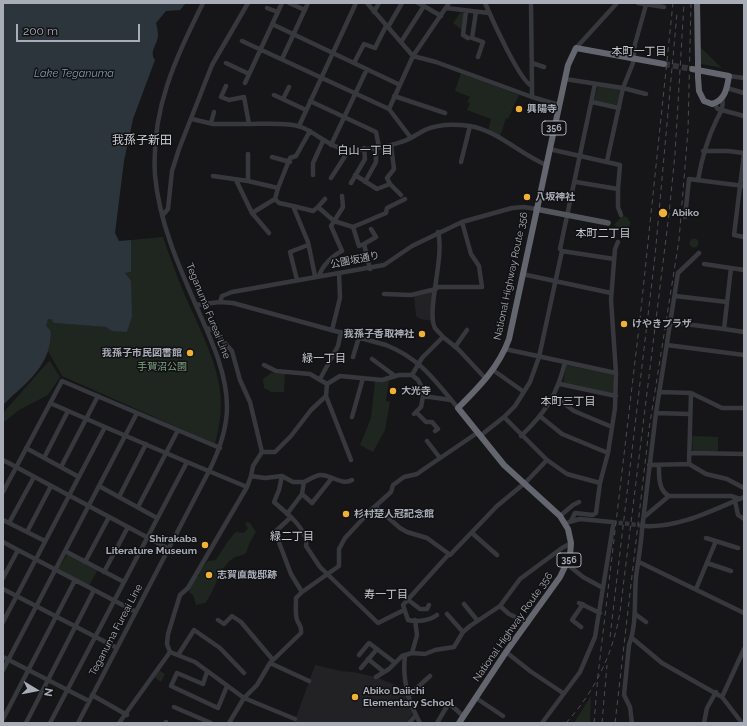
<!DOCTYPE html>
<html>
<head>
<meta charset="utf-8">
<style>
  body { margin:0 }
  #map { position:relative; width:747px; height:726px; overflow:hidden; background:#161618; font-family:Raleway,sans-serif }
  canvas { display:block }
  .frame { position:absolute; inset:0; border:4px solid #a8adb8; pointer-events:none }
  .north { position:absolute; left:16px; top:670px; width:40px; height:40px; -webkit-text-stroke:3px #111113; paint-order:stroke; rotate:100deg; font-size:11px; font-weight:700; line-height:16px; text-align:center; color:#a8adb8 }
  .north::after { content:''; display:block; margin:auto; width:14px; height:18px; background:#a8adb8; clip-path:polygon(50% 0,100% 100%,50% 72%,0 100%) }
  .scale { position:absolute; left:16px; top:24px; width:124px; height:18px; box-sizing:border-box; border:2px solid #a8adb8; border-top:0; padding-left:5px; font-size:12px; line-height:14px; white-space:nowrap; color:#a8adb8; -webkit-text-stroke:3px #111113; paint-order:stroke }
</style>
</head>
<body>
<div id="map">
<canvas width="747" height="726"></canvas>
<div class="frame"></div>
<div class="north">N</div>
<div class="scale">200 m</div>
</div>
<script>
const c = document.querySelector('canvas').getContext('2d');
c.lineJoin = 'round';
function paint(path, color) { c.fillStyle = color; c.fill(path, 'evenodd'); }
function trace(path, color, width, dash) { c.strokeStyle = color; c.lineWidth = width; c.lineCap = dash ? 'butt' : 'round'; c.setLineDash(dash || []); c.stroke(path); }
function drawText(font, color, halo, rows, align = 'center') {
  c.font = font + ' Raleway,"Noto Sans JP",sans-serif'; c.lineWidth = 3; c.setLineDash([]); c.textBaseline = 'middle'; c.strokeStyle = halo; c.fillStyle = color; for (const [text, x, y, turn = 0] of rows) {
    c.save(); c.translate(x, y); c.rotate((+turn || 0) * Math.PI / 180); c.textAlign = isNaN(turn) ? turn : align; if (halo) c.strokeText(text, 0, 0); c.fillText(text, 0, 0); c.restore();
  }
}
paint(new Path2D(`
  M432 292 433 321 420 319 416 316 414 296Z
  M315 665 341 671 353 672 376 677 407 690 408 703 413 713 406 723H294Z`), '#222225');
paint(new Path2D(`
  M461 12 464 14 462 30 453 23Z
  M700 47 722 68 701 64Z
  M461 73 519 95 508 119 506 118 500 137 488 131 491 119 467 110 470 103 467 102 470 97 455 91Z
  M598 86 619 89 620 91 617 105 594 101Z
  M622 216 627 217 630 222 629 234 614 225Z
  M163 237C172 263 181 288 193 313 214 361 230 391 215 444L62 376 48 351 51 335 45 326 48 319H51L55 323 106 327 127 332 128 279 125 273 131 272V240Z
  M689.5 243a4.5 4.5 0 1 1 9 0a4.5 4.5 0 1 1-9 0Z
  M50 361 60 377 48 395 19 410 3 423V413L48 362Z
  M566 365 613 374 615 392 612 393 563 383Z
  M271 373 285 374 284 392H271L264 388 263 379Z
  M375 381H389L386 401 390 402 385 430 373 452 360 445 371 418Z
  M693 436 718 437V450L716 452 693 451 692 438Z
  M247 522 250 523 256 532 249 544 246 553C242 556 236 556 232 559 218 570 216 590 205 603L196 605 193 595 189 592 196 577 199 576 200 571 208 561 216 560C222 551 228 539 236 532L244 533 248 528 245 524Z
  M68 553 98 569 89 586 58 569Z
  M159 670 165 674 161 682 154 677Z
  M591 696 590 723H574Z`), '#1e261f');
paint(new Path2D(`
  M3 3H186L180 10 166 11 156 23C157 27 158 31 158 36 157 45 149 52 155 60L133 119 124 161 115 233 119 241 131 240V272L125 273 131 281 132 316 127 332 112 331 106 327 54 323 51 319H48L46 326C47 327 49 329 50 330 52 334 50 339 50 343 45 371 22 386 3 405Z`), '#2c353c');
trace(new Path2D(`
  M612 522 645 526`), '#333438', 4.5, [4.5, 2]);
trace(new Path2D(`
  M664 64 692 69`), '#333438', 6, [6, 3]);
trace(new Path2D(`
  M289 3 305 10
  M367 3 413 56 436 62 532 97
  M485 3C491 17 520 82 532 86V97L559 105
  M531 3 532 86
  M638 3 664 7
  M424 6 441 16
  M267 8 278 12
  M446 8 489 13
  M466 11 463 35 468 38
  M374 12 379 3
  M476 12 472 38 483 42 478 57
  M272 24 400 85
  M388 27 402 3
  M242 41 389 109 413 56 449 3
  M401 42 424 6 418 3
  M576 48 617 3
  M282 59 308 3
  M226 63 249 74
  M354 63 364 44 375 48 386 26
  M532 63 544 67
  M729 76 744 78
  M565 79 623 88 646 94
  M245 83 282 3
  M226 86 221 97 229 100 244 97 249 124C263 124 289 122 301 127 317 133 329 147 347 150 360 151 388 147 401 142 409 140 417 134 425 130 438 124 456 124 470 126 498 131 520 154 546 165
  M727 88 744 93
  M274 95 306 110
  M394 96 445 113
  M283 99 289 87
  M310 101 376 132 379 147
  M592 102 619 108
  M714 104 718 109 744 116
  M389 109 411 138
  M192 119 213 124H249
  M211 123 214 112
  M299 126 356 3
  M331 145 367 69
  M391 145 394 169 387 178 390 184 401 195
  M549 149 620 165 618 189 576 182
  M703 151H728L744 153
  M744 154 734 235 744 237
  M272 157 290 162
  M607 161 623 88 633 63 635 44 646 5
  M461 162 470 126
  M313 175V163L323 141
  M355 175 377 189 390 184
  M213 176 248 181 278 188 290 158 296 156 310 131
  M331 178 349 150
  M236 180 252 213 275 199 278 188
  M698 180C702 157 707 139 717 119 721 112 724 106 722 98
  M248 181V154
  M365 182 376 162V147
  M351 183 365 159 364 148
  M618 189V207L621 215
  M275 199 279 203 293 206 308 242 315 276
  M325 199 318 207 334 221 353 227 359 246 364 244 370 269
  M293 206 313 211 318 207
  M252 213 269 233
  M162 216 168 209 172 171 179 149 212 65 248 3
  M685 217 689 179 744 186
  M353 227 386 213 387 208 405 199
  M364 244 376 237 371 229
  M562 251 560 249 595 84
  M704 264 744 270
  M731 268 724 329 744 332
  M522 274 611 293
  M319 276C322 266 333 255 342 251L331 226 343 207 342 196
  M297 280 290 252 308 245
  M436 287H482L479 266 471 254 462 222
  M384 294 411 295 436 289
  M675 296 727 302
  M220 302 222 296 232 292 384 265 412 246 462 222 512 208 524 207 536 209
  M196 305 220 302 233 303 386 345C421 359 435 381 458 408
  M670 322 724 329
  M206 328 213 330 232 351 240 380 250 402 262 452 253 466 251 476
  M332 330 340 298 339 273
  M443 337 458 349 486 379
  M667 345 744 355
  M455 347 467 330
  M505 349 565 362C557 395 546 412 521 436
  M353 357 359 337
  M372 359 395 376
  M565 362 616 373
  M264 365 276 371 310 374 327 384
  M493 370 524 392
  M412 375 418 380 424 391 421 407 414 414
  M320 379 338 346 341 332
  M560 384 616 396
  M659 392 691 393
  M326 396 351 460
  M423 396 451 400
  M554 396 574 411 612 427
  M50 403 105 427
  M416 412 426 422H432L438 429 435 431
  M656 413 690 414
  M352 417 363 378
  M541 417 562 434 608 453
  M480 436 504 417 515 406 530 382 539 357 562 251 614 259
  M427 441 440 458
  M26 448 79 477
  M262 452H275L291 436 311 410 326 396 327 384 340 376 382 380 399 375H412L422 358 443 337C441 334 437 331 435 328 426 311 445 257 438 232
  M690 453 744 454
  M44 458 68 411
  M3 460 169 549
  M547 460 567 474 600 483
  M689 464 691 393 722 408H744
  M649 465 689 464 706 474 727 479 744 488
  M659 465C659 476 658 490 669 496
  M61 467 98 396
  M282 476 279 490 274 502 291 517 275 532 291 574 302 592 339 566V549L345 538 371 510 391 492 393 485 404 477 417 474 424 469 477 433
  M304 482C309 480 314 476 320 475 330 474 342 486 352 480
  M99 486 157 518
  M3 492 62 381 220 448
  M302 494 312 503 332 478
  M119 497 146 444
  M735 501 738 515 744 519
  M138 507 178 430
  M376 507 400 528 407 532 427 538 449 554
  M560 516 573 505 579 502
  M291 517C298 524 308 535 306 546L320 567 378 623 404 610
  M644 517 669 496H731L740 499
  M3 520 45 541
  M571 521 575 513 593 515 596 513 600 483 608 453 615 408 616 373 611 300 615 249 618 242
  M643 521 656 413 678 273 699 253
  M569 522 580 519 612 522
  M9 523 34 477
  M645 526C679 528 713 510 744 497
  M27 532 51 486
  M472 533 497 555
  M706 538 738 548
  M3 542 18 550 3 578
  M18 550 136 612
  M65 551 124 582
  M85 562 109 517
  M639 562 744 613
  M707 563 731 571
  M567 564 583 577 603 588
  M104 572 128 527
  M3 589 117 648
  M696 589 716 541
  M407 599 420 609H427L429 605
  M579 603 600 613
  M464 604 477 620
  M500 606 509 614 528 623
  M447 614 463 632
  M635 614 646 622
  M437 615C429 621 417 622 408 620L403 605 449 554 450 555 497 506 526 482 547 460 504 417
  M218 620 224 624 232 616 241 622 273 660
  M3 622 105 427 187 462
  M581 627 572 620 583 604
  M632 638 662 663 722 697 742 723
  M170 652 195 662 244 698 295 719
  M506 652 530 671 563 693
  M412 653 417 635 415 620
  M178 655 194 630 220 648 244 673
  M359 655 369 643 394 662
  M405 656C402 679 409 703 420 723
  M3 657 89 701
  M368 659 384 672
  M270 663 309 681
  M361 668 377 649
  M3 670 137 413
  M207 672 203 684 177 673 171 686 218 708 227 686
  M376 677 389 669 402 656 412 653 425 654 435 650 454 647 463 632 470 626 500 606 520 579 562 548 571 543
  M92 695 127 715
  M408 696 430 676
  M722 697 744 649
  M476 698 503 716
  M174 707 211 723
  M3 719 75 580
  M26 723 94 590
  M50 723 187 462 247 487 251 476 265 478 282 476 293 482H304L302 494 287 514
  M78 723 209 471C219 451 227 430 227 407 227 373 211 340 198 310 179 267 159 222 155 175 151 109 175 60 203 3
  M119 723 170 652 167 644 168 634 180 595 188 588 247 487
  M166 723V722
  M229 723 244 698 257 685 270 663 301 633C302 626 299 625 297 620 295 613 296 605 296 598L302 592
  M409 723 416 715
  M437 723 449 703 463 716
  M542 723 580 672 595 637 613 526
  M632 723 630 707 624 695 629 645C637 624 634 599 636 577 638 561 641 546 642 530
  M704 723 707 708 716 692`), '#37383d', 4.5);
trace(new Path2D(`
  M536 209 608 223`), '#53555c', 5.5);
trace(new Path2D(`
  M697 3 698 62
  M692 69 729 76C727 87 726 100 712 104L704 101 699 91 698 77
  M459 723 506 652 560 577 570 556 571 543 568 529 560 516 504 465 458 408C479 387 499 367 509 339L568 65 576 48 664 64`), '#63666e', 6);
trace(new Path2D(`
  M610 637 655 256 677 13
  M566 723C595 691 613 654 620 612L669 214 675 154 684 3
  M594 723 598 675 640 319 673 3
  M602 723 607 665
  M615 723 649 429 679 240 688 130 691 3`), '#4a4c52', 1, [5, 4]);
trace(new Path2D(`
  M642 530 643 521`), '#37383d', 4.5);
trace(new Path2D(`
  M698 62V77`), '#63666e', 6);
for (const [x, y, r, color] of [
  [519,109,4,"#f2b134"],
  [527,197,4,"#f2b134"],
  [663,213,5,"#f2b134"],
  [624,324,4,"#f2b134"],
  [422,334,4,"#f2b134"],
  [190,353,4,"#f2b134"],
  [393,391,4,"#f2b134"],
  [346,514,4,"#f2b134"],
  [205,545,4,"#f2b134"],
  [209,575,4,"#f2b134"],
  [355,697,4,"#f2b134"]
]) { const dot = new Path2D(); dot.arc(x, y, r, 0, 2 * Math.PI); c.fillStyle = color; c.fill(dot); trace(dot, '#111113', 1.5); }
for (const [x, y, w] of [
  [554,128,24],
  [569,560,24]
]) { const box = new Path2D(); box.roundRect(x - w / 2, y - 7, w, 14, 3); c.fillStyle = '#111113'; c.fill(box); trace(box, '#a8adb8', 1); }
drawText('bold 9px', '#a8adb8', null, [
  ["356",554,128],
  ["356",569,560]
]);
drawText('bold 10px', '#a8adb8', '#111113', [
  ["興陽寺",527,109],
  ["八坂神社",535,197],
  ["Abiko",672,213],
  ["けやきプラザ",632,324],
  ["我孫子香取神社",414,334,"right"],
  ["我孫子市民図書館",182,353,"right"],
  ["大光寺",401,391],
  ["杉村楚人冠記念館",354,514],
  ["Shirakaba",197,539,"right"],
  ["Literature Museum",197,551,"right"],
  ["志賀直哉邸跡",217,575],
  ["Abiko Daiichi",363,691],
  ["Elementary School",363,703]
], 'left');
drawText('10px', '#a8adb8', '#111113', [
  ["公園坂通り",355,260,-11],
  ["National Highway Route 356",511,276,-78],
  ["Teganuma Fureai Line",208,311,68],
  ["National Highway Route 356",513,627,-55],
  ["Teganuma Fureai Line",116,630,-62]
]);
drawText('10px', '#7fa381', '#111113', [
  ["手賀沼公園",162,367]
]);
drawText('11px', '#c9ccd4', '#111113', [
  ["本町一丁目",639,52],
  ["白山一丁目",365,151],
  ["本町二丁目",603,234],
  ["緑一丁目",324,359],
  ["本町三丁目",568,402],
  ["緑二丁目",292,537],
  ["寿一丁目",386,595]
]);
drawText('italic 11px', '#7f9bb3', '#111113', [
  ["Lake Teganuma",74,74]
]);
drawText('12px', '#c9ccd4', '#111113', [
  ["我孫子新田",142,140]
]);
</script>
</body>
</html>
